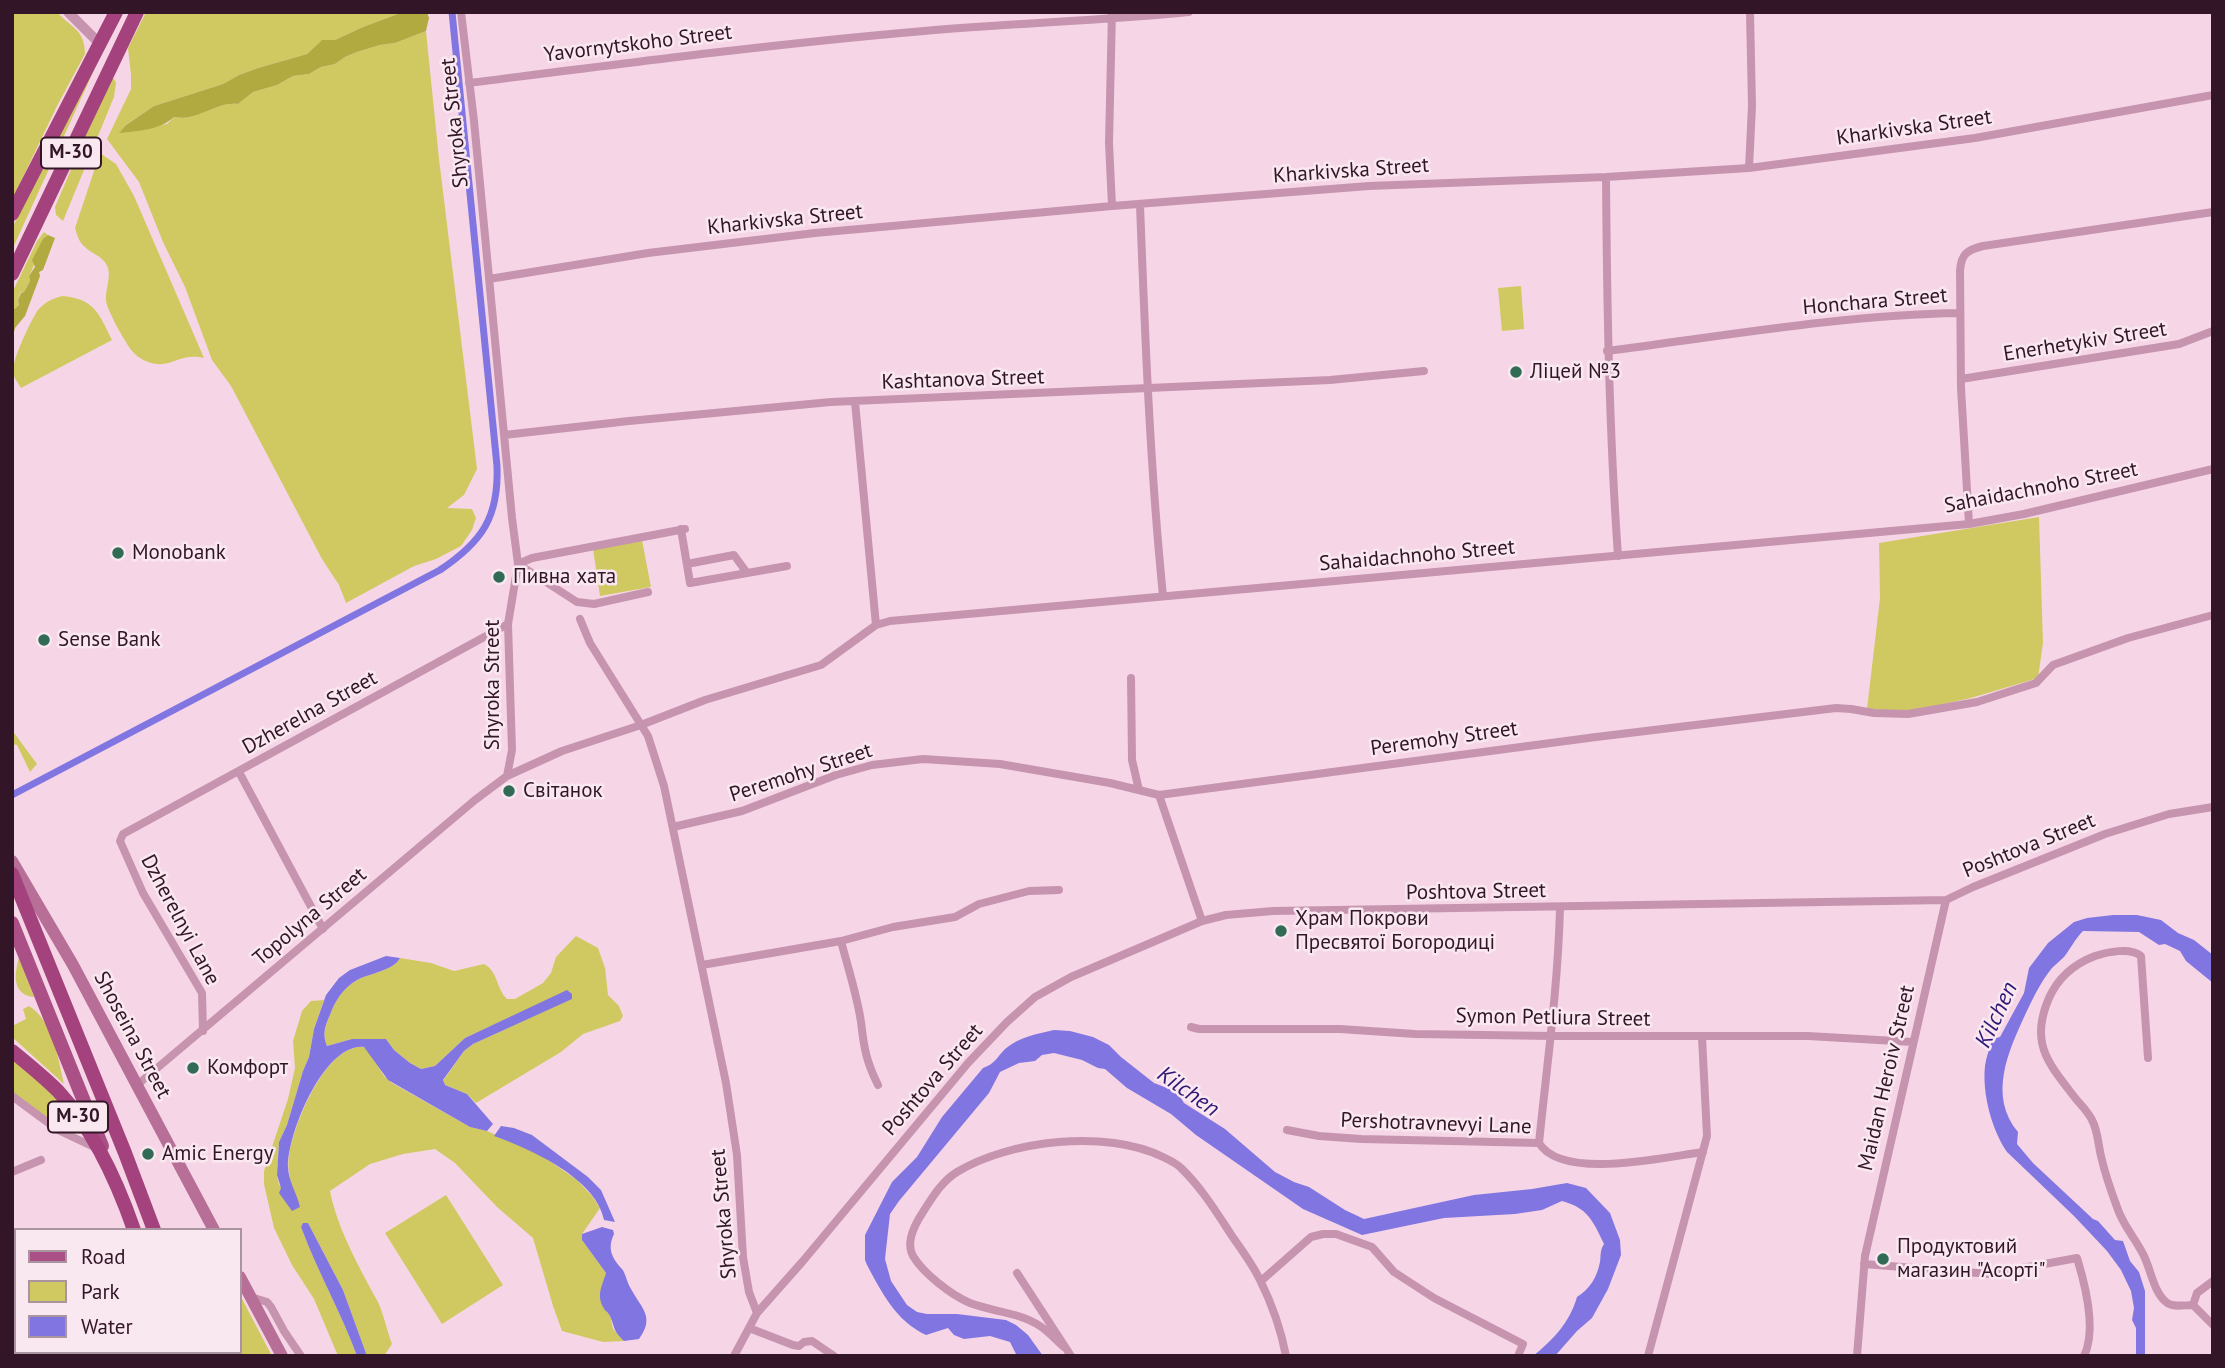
<!DOCTYPE html>
<html>
<head>
<meta charset="utf-8">
<style>
  body { margin:0 }
  #map { position:relative; width:2225px; height:1368px; overflow:hidden; background:#f6d6e6; font-family:"PT Sans",sans-serif }
  canvas { display:block }
  .frame { position:absolute; inset:0; border:14px solid #321526; pointer-events:none }
  .legend { position:absolute; left:14px; top:1228px; width:228px; height:126px; box-sizing:border-box; background:#f9e8f0; border:2px solid #a9949f; margin:0; padding:9px 12px; list-style:none; font-size:21px; color:#321526 }
  .legend li { display:flex; align-items:center; gap:14px; height:35px }
  .legend b { width:35px; border:2px solid #a9949f }
</style>
</head>
<body>
<div id="map">
<canvas width="2225" height="1368"></canvas>
<div class="frame"></div>
<ul class="legend">
<li><b style="height:9px;background:#aa5086"></b>Road</li>
<li><b style="height:19px;background:#d0c962"></b>Park</li>
<li><b style="height:19px;background:#8176e1"></b>Water</li>
</ul>
</div>
<script>
const c = document.querySelector('canvas').getContext('2d');
c.lineJoin = 'round';
function paint(path, color) { c.fillStyle = color; c.fill(path, 'evenodd'); }
function trace(path, color, width, dash) { c.strokeStyle = color; c.lineWidth = width; c.lineCap = dash ? 'butt' : 'round'; c.setLineDash(dash || []); c.stroke(path); }
function drawText(font, color, halo, rows, align = 'center') {
  c.font = font + ' "PT Sans",sans-serif'; c.lineWidth = 5; c.setLineDash([]); c.textBaseline = 'middle'; c.strokeStyle = halo; c.fillStyle = color; for (const [text, x, y, turn = 0] of rows) {
    c.save(); c.translate(x, y); c.rotate((+turn || 0) * Math.PI / 180); c.textAlign = isNaN(turn) ? turn : align; if (halo) c.strokeText(text, 0, 0); c.fillText(text, 0, 0); c.restore();
  }
}
paint(new Path2D(`
  M12 12H57C71 28 85 29 85 54L57 106 12 200Z
  M146 12H403L363 27 335 40 321 41 307 54 258 68 239 75 223 84 154 106 127 124 120 132 167 124 174 117C197 122 216 101 238 104L253 92 277 85 293 76 309 74 321 67 335 64 345 57 357 52 380 45 395 43 426 31 439 159 477 469 464 495 447 508 472 509 476 518 472 530 461 546 436 559 414 566 346 603 339 585 322 559 231 386 212 360 185 287 163 242 139 182 107 139 131 89V75L128 48Z
  M95 68 12 250V228L90 72Z
  M110 78 114 79 116 83 114 97 63 221 56 215 55 207Z
  M100 153 116 164 134 196 204 358C181 353 173 366 157 364 148 363 139 359 133 352 127 346 106 309 106 300 105 290 111 278 108 268 104 256 93 255 85 247 79 242 77 235 75 228Z
  M44 232 48 235C37 245 37 263 29 276L30 281 24 292 20 293 18 300 19 305 12 311V293L37 241Z
  M1521 286 1524 329 1502 331 1498 288Z
  M63 296C95 299 99 314 112 340L21 388C19 384 14 378 13 373 11 362 31 320 38 310 45 302 53 298 63 296Z
  M2039 517 2043 643 2038 678 1971 698 1902 713 1867 709 1880 598 1879 543Z
  M642 540 651 587 600 596 593 549Z
  M12 730 37 764 30 772 17 745 12 744Z
  M576 936 598 948 605 968 608 995 619 1006 623 1016 620 1021 583 1034 561 1052 476 1103 467 1094 445 1085 443 1081 464 1051 473 1044 571 999 572 994 567 991 465 1038 435 1066 421 1069 410 1063 394 1050 386 1039H352L327 1046C322 1034 325 1027 330 1015 335 1001 343 988 357 980 370 973 393 971 400 958L431 963 454 971 484 964C498 971 496 988 507 999H515L543 983 551 973 556 957Z
  M19 958 34 997C12 995 14 974 19 958Z
  M324 1000 314 1029 309 1057 303 1071 287 1125 279 1142 277 1175 279 1185 294 1192C290 1181 287 1168 289 1155 294 1124 326 1043 364 1047L368 1050 384 1076 392 1083 470 1127 487 1131 538 1153 577 1180 592 1196 600 1208 582 1234V1240L606 1273 603 1307 610 1315 613 1329 624 1341 603 1342 562 1331 553 1306 533 1238 497 1207 455 1163 435 1149 403 1154 370 1164 330 1191C337 1228 360 1269 378 1302 384 1315 387 1331 392 1344L384 1356H367L343 1290 308 1223H303L301 1227C317 1271 341 1312 357 1356H338L314 1299 292 1265 274 1228 264 1184V1171L288 1099 295 1068 293 1041 302 1011 311 1001Z
  M29 1006C53 1021 58 1058 64 1084L12 1037V1026L26 1019 23 1009Z
  M12 1058C36 1078 72 1104 81 1134L67 1132 12 1093Z
  M446 1195 503 1285 442 1324 385 1233Z
  M240 1295 272 1356H211L210 1352H240Z`), '#d0c962');
paint(new Path2D(`
  M403 12H427L429 18 426 31 395 43 380 45 357 52 345 57 335 64 321 67 309 74 293 76 277 85 253 92 238 104C216 101 198 122 174 117 160 130 138 131 119 133L126 125 154 106 223 84 239 75 258 68 307 54 322 40H335L363 27Z
  M48 235 55 238 43 270 39 272 40 276 25 316 15 328 12 340V311L19 305 18 300 21 293 24 292 30 281 29 276 35 267 32 260 43 239Z`), '#b1aa41');
paint(new Path2D(`
  M2113 915H2137L2161 920 2178 933 2194 940 2213 955V983L2186 961 2180 951 2165 944 2159 945 2139 932 2083 931C2075 939 2071 948 2064 957 2060 961 2056 964 2052 968 2041 981 2032 1000 2025 1015 2008 1052 1988 1096 2018 1132L2017 1144 2033 1163 2093 1219 2098 1221 2115 1240 2123 1241 2130 1261 2139 1272 2145 1291V1356H2136V1328L2132 1320 2134 1308 2131 1291 2121 1270 2107 1251 2074 1216 2007 1152C1992 1130 1982 1094 1985 1066 1986 1057 1990 1048 1992 1039L2000 1037 2024 993 2029 968 2048 943 2074 922 2087 918Z
  M386 956 400 958C393 971 370 973 357 980 343 988 335 1001 330 1015 325 1026 322 1034 327 1046L352 1039H386L394 1050 410 1063 421 1069 435 1066 465 1038 567 990 572 994V999L473 1044 464 1051 443 1080 445 1085 467 1094 493 1124 487 1131 470 1127 388 1080 364 1047C324 1043 288 1133 288 1166 288 1181 297 1193 300 1207L292 1211 279 1193 281 1188 277 1175 279 1142 287 1125 303 1071 309 1057 314 1029 326 995 339 978 350 970Z
  M1054 1030 1070 1031 1093 1037 1109 1045 1121 1057 1154 1083 1167 1088 1179 1095 1184 1103 1225 1129 1275 1172 1294 1182 1309 1187 1345 1210 1364 1219 1474 1195 1532 1189 1567 1183 1586 1188 1610 1213 1620 1240 1621 1255 1608 1289 1592 1318 1577 1331 1555 1356H1533C1553 1340 1570 1322 1577 1297 1590 1289 1597 1277 1600 1262 1601 1254 1600 1250 1604 1244 1593 1221 1588 1208 1562 1201L1542 1210 1515 1214 1444 1218 1362 1235 1303 1209 1196 1135 1171 1114 1127 1088 1105 1069 1098 1068 1082 1060 1054 1053 1042 1055 1035 1061 1019 1063 1000 1072 989 1093 899 1201 890 1214 885 1259 891 1281 907 1305 917 1312 927 1314H957L1006 1320 1016 1325 1028 1335 1043 1356H1017L1010 1342 990 1336 964 1339 954 1335 948 1328 926 1335C896 1321 882 1293 867 1265L865 1260V1235L892 1182 917 1157 942 1117 983 1068C995 1064 997 1057 1005 1049 1019 1037 1037 1034 1054 1030Z
  M501 1126 514 1128 532 1135 588 1177 601 1190 615 1222 604 1220C596 1178 530 1149 494 1136Z
  M303 1223H308L343 1290 367 1356H357C341 1312 317 1271 301 1227Z
  M602 1227 613 1230 614 1234C607 1249 612 1258 622 1269 626 1274 627 1283 631 1289 642 1309 655 1317 639 1339L624 1341C612 1329 616 1330 610 1316 607 1310 606 1313 603 1307 596 1294 603 1284 606 1273L582 1240V1234Z`), '#8176e1');
trace(new Path2D(`
  M12 795 440 570C482 542 499 517 497 466L452 12`), '#8176e1', 7);
trace(new Path2D(`
  M461 12 474 121 512 518 518 564 508 624 512 750 507 776
  M469 83C620 64 772 44 924 31 1012 23 1101 21 1189 12
  M1749 168 1752 106 1750 12
  M1606 177C1607 304 1609 429 1618 556
  M1140 205C1145 336 1150 466 1163 596
  M1112 206 1109 143 1112 12
  M489 279 648 253 815 233 1112 206 1369 186 1606 177 1749 168 1975 138 2213 95
  M1607 351C1724 336 1842 315 1960 313
  M1961 379 2179 344 2213 331
  M855 402 876 625
  M504 435 629 421 831 402 1330 380 1424 371
  M1969 524 1961 388 1960 271C1961 254 1967 250 1983 246L2213 212
  M681 529 690 583 787 566
  M518 564 532 558 685 529
  M518 564 577 602 594 604 648 592
  M687 564 734 555 747 573
  M580 619 590 643 648 736 664 786 726 1083 737 1155 743 1257 749 1292 757 1313
  M1131 678 1132 760 1139 790
  M239 772 323 929
  M1159 795 1202 921
  M673 827 742 811 836 775 872 765 923 759 1000 764 1110 783 1159 795 1596 737 1836 708 1851 709 1874 713 1908 714 1977 702 2036 683 2053 665 2128 638 2213 615
  M841 941C848 968 857 995 861 1022 864 1048 866 1061 878 1085
  M702 965 841 941 893 927 955 917 979 904 1029 891 1059 890
  M1191 1027 1199 1029H1340L1415 1034 1552 1036H1808L1913 1042
  M203 1031 202 993 143 893 120 841 123 834 508 624
  M2148 1058 2141 956C2130 947 2107 952 2095 956 2074 964 2058 978 2049 998 2029 1044 2049 1064 2076 1099 2081 1105 2088 1112 2092 1120 2098 1131 2098 1144 2101 1156 2105 1174 2111 1191 2117 1207 2122 1224 2135 1238 2143 1254 2151 1269 2153 1291 2166 1302 2173 1308 2184 1305 2193 1305L2213 1325
  M137 1085 475 800 507 776 562 751 641 725 705 700 821 665 876 625 890 621 1969 524 2024 514 2213 469
  M12 1096 58 1130 96 1148
  M1287 1130 1319 1136 1361 1139 1539 1143
  M1539 1143C1547 1064 1558 987 1560 908
  M1539 1143C1562 1181 1665 1157 1703 1152
  M12 1172 41 1160
  M1864 1264 1990 1274 2077 1258C2085 1284 2097 1330 2084 1356
  M1017 1273 1071 1356
  M1261 1281 1311 1237 1323 1234H1336L1372 1247 1394 1272 1434 1298 1523 1344 1518 1356
  M251 1297 267 1302 271 1307 284 1331 301 1356
  M2193 1305 2197 1293 2213 1281
  M749 1328 793 1345 799 1346 804 1342 812 1341 834 1356
  M1064 1347C1056 1340 1049 1332 1040 1326 1019 1312 993 1312 970 1303 951 1295 923 1273 913 1256 905 1242 915 1224 923 1212 932 1198 942 1181 957 1172 1010 1140 1106 1129 1163 1157 1169 1160 1176 1163 1181 1168 1201 1187 1217 1213 1232 1236 1242 1250 1253 1265 1260 1280 1272 1304 1281 1330 1286 1356
  M134 1352 136 1356
  M734 1356 757 1313 803 1261 968 1063 1007 1022 1035 997 1071 977 1202 921 1226 915 1273 911 1946 900 1973 887 2105 834 2169 814 2213 807
  M1648 1356 1707 1136 1702 1037
  M1857 1356 1865 1256 1946 900`), '#c794af', 8);
trace(new Path2D(`
  M68 12 99 43`), '#c794af', 10);
trace(new Path2D(`
  M12 861 73 965 214 1230
  M240 1277 282 1356`), '#b76e97', 12);
trace(new Path2D(`
  M12 923 102 1146`), '#aa5086', 14);
trace(new Path2D(`
  M12 214 116 12
  M12 274 137 12
  M12 874 125 1153 154 1230
  M12 1051C28 1064 44 1077 58 1091 93 1129 117 1181 134 1230
  M179 1352 180 1356
  M200 1352 201 1356`), '#a4427e', 14);
for (const [x, y, r, color] of [
  [1516,372,7,"#316b55"],
  [118,553,7,"#316b55"],
  [499,577,7,"#316b55"],
  [44,640,7,"#316b55"],
  [509,791,7,"#316b55"],
  [1281,931,7,"#316b55"],
  [193,1068,7,"#316b55"],
  [148,1154,7,"#316b55"],
  [1883,1259,7,"#316b55"]
]) { const dot = new Path2D(); dot.arc(x, y, r, 0, 2 * Math.PI); c.fillStyle = color; c.fill(dot); trace(dot, '#f9e8f0', 2.5); }
for (const [x, y, w] of [
  [71,153,60],
  [78,1117,60]
]) { const box = new Path2D(); box.roundRect(x - w / 2, y - 15.5, w, 31, 5); c.fillStyle = '#f9e8f0'; c.fill(box); trace(box, '#321526', 2); }
drawText('bold 19px', '#321526', null, [
  ["М-30",71,153],
  ["М-30",78,1117]
]);
drawText('21px', '#321526', '#f9e8f0', [
  ["Yavornytskoho Street",638,44,-7],
  ["Shyroka Street",455,123,-96],
  ["Kharkivska Street",1914,128,-8],
  ["Kharkivska Street",1351,171,-4],
  ["Kharkivska Street",785,220,-6],
  ["Honchara Street",1875,302,-5],
  ["Enerhetykiv Street",2085,342,-9],
  ["Kashtanova Street",963,380,-2],
  ["Sahaidachnoho Street",2041,488,-11],
  ["Sahaidachnoho Street",1417,556,-5],
  ["Shyroka Street",493,685,-90],
  ["Dzherelna Street",310,713,-29],
  ["Peremohy Street",1444,739,-8],
  ["Peremohy Street",801,773,-18],
  ["Poshtova Street",2029,846,-22],
  ["Poshtova Street",1476,892,-1],
  ["Topolyna Street",310,917,-40],
  ["Dzherelnyi Lane",180,920,62],
  ["Symon Petliura Street",1553,1018,1],
  ["Shoseina Street",132,1035,62],
  ["Maidan Heroiv Street",1887,1078,-77],
  ["Poshtova Street",933,1080,-49],
  ["Pershotravnevyi Lane",1436,1124,2],
  ["Shyroka Street",724,1214,-95]
]);
drawText('21px', '#321526', '#f9e8f0', [
  ["Ліцей №3",1530,372],
  ["Monobank",132,553],
  ["Пивна хата",513,577],
  ["Sense Bank",58,640],
  ["Світанок",523,791],
  ["Храм Покрови",1295,919],
  ["Пресвятої Богородиці",1295,943],
  ["Комфорт",207,1068],
  ["Amic Energy",162,1154],
  ["Продуктовий",1897,1247],
  ["магазин \"Асорті\"",1897,1271]
], 'left');
drawText('italic 23px', '#301777', '#f9e8f0', [
  ["Kilchen",1997,1015,-65],
  ["Kilchen",1188,1092,35]
]);
</script>
</body>
</html>
